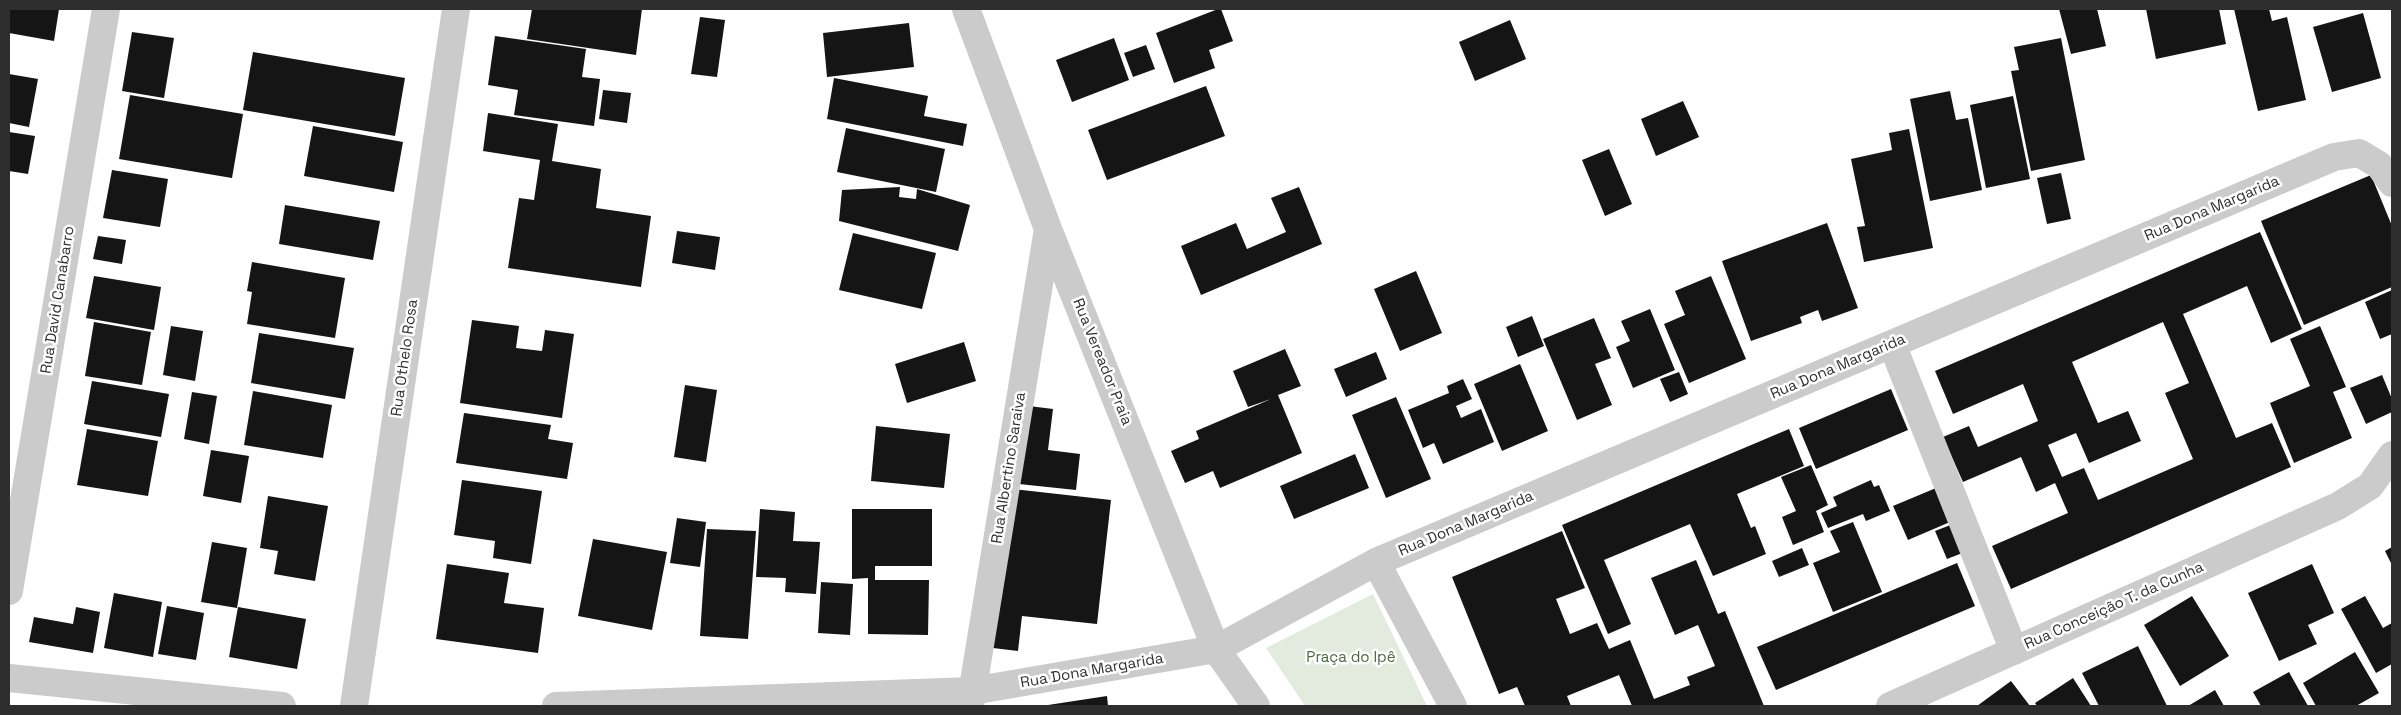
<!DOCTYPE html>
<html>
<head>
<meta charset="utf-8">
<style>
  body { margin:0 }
  #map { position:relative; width:2401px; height:715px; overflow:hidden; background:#fff; font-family:"Space Grotesk",sans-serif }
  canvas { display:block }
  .frame { position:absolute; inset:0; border:10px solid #2e2e2e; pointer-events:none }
</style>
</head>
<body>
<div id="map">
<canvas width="2401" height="715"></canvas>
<div class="frame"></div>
</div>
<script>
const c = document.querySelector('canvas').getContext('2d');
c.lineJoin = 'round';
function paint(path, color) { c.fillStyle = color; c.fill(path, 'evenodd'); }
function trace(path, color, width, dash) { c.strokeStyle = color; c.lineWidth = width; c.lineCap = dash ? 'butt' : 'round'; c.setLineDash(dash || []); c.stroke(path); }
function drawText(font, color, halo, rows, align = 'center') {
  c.font = font + ' "Space Grotesk",sans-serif'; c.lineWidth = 5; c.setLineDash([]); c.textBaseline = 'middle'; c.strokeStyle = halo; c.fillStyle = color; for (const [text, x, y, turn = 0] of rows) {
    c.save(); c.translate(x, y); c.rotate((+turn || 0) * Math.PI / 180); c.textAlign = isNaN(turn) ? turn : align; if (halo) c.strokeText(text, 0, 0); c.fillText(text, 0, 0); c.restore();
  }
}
paint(new Path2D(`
  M1373 594 1427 706H1305L1266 648Z`), '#e2ebdd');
paint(new Path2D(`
  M9 9H59L54 41 9 33Z
  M532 9H642L636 55 527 39Z
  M1218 9H1221L1233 41 1209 50 1215 68 1174 83 1156 33Z
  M2059 9H2097L2106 46 2071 54Z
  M2146 9H2219L2226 44 2156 59Z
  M2234 9H2269L2272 21 2287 17 2306 100 2258 111Z
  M2363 13 2381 78 2332 92 2313 27Z
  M700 17 725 20 717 77 691 74Z
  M1510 20 1526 59 1475 81 1459 42Z
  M909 23 914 67 827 77 823 33Z
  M132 32 174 38 164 98 122 91Z
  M495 36 586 49 582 77 600 79 594 126 514 115 518 90 488 85Z
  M1114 38 1129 80 1072 102 1056 60Z
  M2061 38 2085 160 2031 171 2011 71 2019 70 2014 47Z
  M1146 45 1155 69 1133 77 1124 53Z
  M253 52 405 78 395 136 243 110Z
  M9 74 38 79 29 127 9 123Z
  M834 78 928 96 924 116 967 124 963 146 827 119Z
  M1206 86 1225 136 1107 180 1088 130Z
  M603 90 631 93 627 123 599 119Z
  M1950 91 1956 120 1968 118 1982 190 1930 201 1910 99Z
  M130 95 243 114 232 178 119 159Z
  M2013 96 2030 179 1986 188 1970 105Z
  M1683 101 1699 137 1656 156 1641 119Z
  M488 113 558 124 552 161 601 169 596 208 651 216 641 287 508 268 519 198 534 200 540 160 483 151Z
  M313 126 403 142 394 192 304 176Z
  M846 128 945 149 936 192 837 172Z
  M1909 129 1933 248 1864 262 1857 227 1865 226 1851 159 1892 150 1889 133Z
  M9 132 35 136 28 174 9 171Z
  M1609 149 1632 204 1605 216 1582 160Z
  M112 170 168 179 160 227 103 218Z
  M2061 173 2071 219 2047 224 2037 178Z
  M2371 175 2392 226V287L2304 325 2261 221Z
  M900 187 899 197 916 199 917 189 970 205 958 251 839 221 842 190Z
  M1299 187 1322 244 1201 295 1181 246 1236 223 1247 249 1286 232 1271 198Z
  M285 205 380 221 373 260 279 244Z
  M1827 223 1858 308 1822 321 1818 310 1800 317 1802 323 1751 341 1722 261Z
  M677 231 720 237 715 270 672 263Z
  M2260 232 2302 329 2271 343 2247 286 2183 314 2236 438 2272 423 2291 467 2011 589 1992 546 2068 513 2055 483 2036 492 2021 457 1963 482 1943 437 1969 426 1978 447 2038 421 2023 384 1953 414 1935 371ZM2163 322 2189 383 2165 393 2193 459 2098 500 2084 468 2062 477 2048 445 2076 433 2089 463 2141 441 2128 411 2098 423 2072 362Z
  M853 233 936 253 922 309 839 290Z
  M98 236 126 240 122 264 93 259Z
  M252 262 345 278 335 338 247 324 252 292 247 291Z
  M1416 271 1442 333 1400 351 1374 289Z
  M94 276 161 287 154 330 86 318Z
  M1711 276 1746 359 1689 383 1664 324 1685 315 1675 291Z
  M2392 290V334L2380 339 2365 302Z
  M1650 309 1675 370 1633 388 1616 347 1630 341 1621 321Z
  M1532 316 1544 346 1518 357 1506 327Z
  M1594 318 1611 358 1595 364 1612 405 1577 420 1543 339Z
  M472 320 519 326 516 348 542 351 545 330 574 334 562 418 460 403Z
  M94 322 151 332 142 385 85 376Z
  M171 326 203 331 195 381 163 375Z
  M2320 326 2346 387 2333 392 2352 438 2294 463 2270 403 2310 386 2290 339Z
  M259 333 354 348 345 399 251 383Z
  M964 342 976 381 907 403 895 364Z
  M1285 349 1301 386 1278 395 1302 453 1220 488 1213 471 1185 483 1171 451 1199 439 1196 431 1271 399 1248 407 1233 371Z
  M1376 352 1387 379 1346 397 1334 369Z
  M1520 364 1548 431 1502 451 1474 384Z
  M1679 372 1688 394 1670 402 1660 379Z
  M2382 375 2392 399V412L2366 424 2350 388Z
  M1463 379 1472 399 1456 406 1461 418 1481 409 1494 442 1443 464 1434 443 1423 448 1408 410 1449 393 1447 386Z
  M92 381 169 394 161 437 84 424Z
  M685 385 717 390 706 462 674 457Z
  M1891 389 1908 430 1816 469 1799 428Z
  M253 391 332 405 323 458 244 445Z
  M192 392 217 396 209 444 184 439Z
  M1396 397 1431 479 1386 498 1352 415Z
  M1029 406 1053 409 1048 450 1080 454 1076 490 1019 484Z
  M464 413 551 425 548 439 573 443 567 479 456 463Z
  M876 426 950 434 944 488 871 481Z
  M87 429 158 441 148 496 77 485Z
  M1789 429 1804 466 1737 494 1751 528 1755 526 1766 554 1713 576 1690 524 1604 560 1631 624 1608 634 1562 525Z
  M211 450 249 456 241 503 203 496Z
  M1355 454 1369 488 1294 519 1280 486Z
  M1811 465 1828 505 1816 511 1824 532 1793 545 1782 517 1796 511 1781 477Z
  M462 480 542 491 531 564 493 558 495 541 454 535Z
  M1871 480 1874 487 1879 485 1890 511 1866 521 1863 514 1828 528 1821 513 1837 506 1833 497Z
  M1936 488 1950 522 1908 540 1893 506Z
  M1013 489 1111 500 1097 624 1022 616 1018 651 993 648Z
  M268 496 328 506 315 581 274 574 278 551 260 548Z
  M760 509 795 512 793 541 820 542 816 594 785 592 786 578 756 577Z
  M852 509H932V566H875V580H929L928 635 868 634V578L852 579Z
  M677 518 706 522 700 567 670 563Z
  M1853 522 1882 592 1833 612 1813 563 1840 552 1830 531Z
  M1953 524 1965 552 1947 559 1935 531Z
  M707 529 756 531 748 639 700 636Z
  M1562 531 1585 588 1556 599 1570 634 1597 623 1609 649 1630 640 1654 699 1690 685 1687 677 1715 666 1698 625 1675 635 1651 578 1696 560 1718 614 1725 611 1764 706H1632L1619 675 1567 696 1571 706H1525L1517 687 1499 694 1452 577Z
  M593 539 667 552 652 630 578 616Z
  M212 542 247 548 237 608 201 602Z
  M2392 547V565L2385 551Z
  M1802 548 1809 565 1779 577 1772 561Z
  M1957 563 1975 606 1776 690 1757 647Z
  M447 564 509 573 504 603 544 608 538 653 436 639Z
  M2312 564 2334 613 2308 625 2317 644 2279 661 2248 593Z
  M821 582 853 584 850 635 818 633Z
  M114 593 162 602 153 657 104 648Z
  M2192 596 2229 656 2180 686 2144 625Z
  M2365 596 2383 628 2392 623V664L2376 673 2341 609Z
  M167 606 204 613 196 660 158 654Z
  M76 607 100 612 93 653 29 642 34 617 73 624Z
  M238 607 306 619 297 669 229 657Z
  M2138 646 2167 706H2099L2082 673Z
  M2355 652 2379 693 2356 706H2316L2303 683Z
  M2289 672 2308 706H2261L2253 692Z
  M2073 678 2091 706H2037L2035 703Z
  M2011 681 2030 706H1977Z
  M2215 690 2224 706H2188Z
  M1107 696 1108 706H1048V705Z`), '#151515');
trace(new Path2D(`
  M966 9 1048 229 1216 649 1256 706
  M1892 344 2014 651
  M1376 562 1453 706
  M9 591 106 9
  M9 678 282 706
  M354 706 456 9
  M556 706 972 691 1216 649 1376 562 2334 157 2359 153 2379 165 2392 183
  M970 706 1048 229
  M1890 706 2338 506 2370 486 2392 455`), '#cbcbcb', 28);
drawText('15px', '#2e2e2e', '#fff', [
  ["Rua Dona Margarida",2212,209,-23],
  ["Rua David Canabarro",58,300,-81],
  ["Rua Othelo Rosa",405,358,-82],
  ["Rua Vereador Praia",1102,362,68],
  ["Rua Dona Margarida",1838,367,-23],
  ["Rua Albertino Saraiva",1009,468,-81],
  ["Rua Dona Margarida",1466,524,-23],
  ["Rua Conceição T. da Cunha",2114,606,-24],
  ["Rua Dona Margarida",1092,671,-10]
]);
drawText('15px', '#4c683e', '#fff', [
  ["Praça do Ipê",1351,658]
]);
</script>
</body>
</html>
